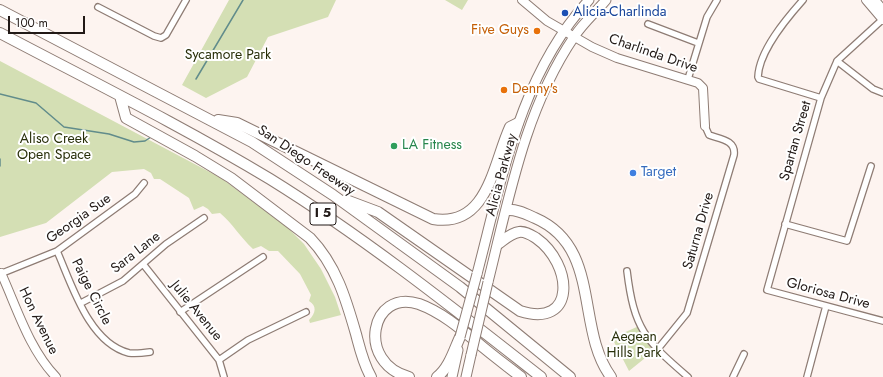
<!DOCTYPE html>
<html>
<head>
<meta charset="utf-8">
<style>
  body { margin:0 }
  #map { position:relative; width:883px; height:377px; overflow:hidden; background:#fdf4f0; font-family:Jost,sans-serif }
  canvas { display:block }
  .scale { position:absolute; left:8px; top:16px; width:77px; height:18px; box-sizing:border-box; border:2px solid #211916; border-top:0; padding-left:5px; font-size:12px; line-height:14px; white-space:nowrap; color:#211916; -webkit-text-stroke:3px #fff; paint-order:stroke }
</style>
</head>
<body>
<div id="map">
<canvas width="883" height="377"></canvas>
<div class="scale">100 m</div>
</div>
<script>
const c = document.querySelector('canvas').getContext('2d');
c.lineJoin = 'round';
function paint(path, color) { c.fillStyle = color; c.fill(path, 'evenodd'); }
function trace(path, color, width, dash) { c.strokeStyle = color; c.lineWidth = width; c.lineCap = dash ? 'butt' : 'round'; c.setLineDash(dash || []); c.stroke(path); }
function drawText(font, color, halo, rows, align = 'center') {
  c.font = font + ' Jost,sans-serif'; c.lineWidth = 4; c.setLineDash([]); c.textBaseline = 'middle'; c.strokeStyle = halo; c.fillStyle = color; for (const [text, x, y, turn = 0] of rows) {
    c.save(); c.translate(x, y); c.rotate((+turn || 0) * Math.PI / 180); c.textAlign = isNaN(turn) ? turn : align; if (halo) c.strokeText(text, 0, 0); c.fillText(text, 0, 0); c.restore();
  }
}
paint(new Path2D(`
  M229 0H336L328 17 268 37 247 77 206 98 182 85Z
  M445 0H468L462 10Z
  M0 61 221 178 288 228 304 244 321 269 335 297 341 315 310 323 309 320C316 313 317 306 309 301L311 295 300 274 278 251H269L261 246 253 249C240 237 233 224 220 213L212 214 208 209 203 206 194 210 189 198 160 179H154L151 173 144 169 112 172 46 223 0 237Z
  M639 326 655 350 629 371 612 338Z`), '#d4dfb4');
trace(new Path2D(`
  M196 79 243 0
  M0 94 36 103 64 127 109 134 134 142 145 141 151 137
  M0 159V166`), '#618c8b', 1.5);
const street = new Path2D(`
  M803 0C786 19 759 51 758 77L759 79 821 98
  M98 7 154 36 161 38 166 35 186 0
  M883 19 837 61 821 98 767 290 883 321
  M648 24 698 43
  M837 61 873 89 883 93
  M688 79 707 17 717 0
  M785 224 847 241 871 166
  M57 251C72 285 89 343 129 353 136 354 143 353 150 352
  M143 264 219 360 224 377
  M627 271C634 329 645 340 688 377
  M0 274 57 251 135 194 144 183
  M81 303 123 281 166 244 204 218
  M180 312 263 257
  M657 350 687 313 734 155C736 140 720 139 709 135L705 126
  M219 360 248 340 306 312
  M733 377 744 354
  M807 377 826 306`);
const secondary = new Path2D(`
  M522 0 547 21 592 47 617 58 698 83 703 88 705 126
  M866 0 883 20
  M875 0 883 10
  M1 273C17 308 29 349 56 377`);
const primary = new Path2D(`
  M477 274C502 179 520 74 589 0
  M488 282C509 198 525 109 574 37 583 23 596 12 606 0
  M452 377 458 350
  M466 377 471 355`);
const highway = new Path2D(`
  M0 10 252 142 333 195 460 287 570 377
  M0 33C91 81 182 126 270 179 365 238 453 308 541 377
  M120 96 126 118 195 156 231 178 310 238C336 265 346 299 356 334 360 349 363 363 371 377
  M218 120 237 123 433 219C488 228 493 164 510 127L518 123
  M346 200 378 212 520 311C577 329 573 264 536 238 531 235 525 231 519 232 511 233 505 239 498 244
  M507 210C517 209 526 214 535 218 602 247 575 328 611 377
  M409 377C356 363 370 288 419 304 441 312 460 328 478 343 492 355 507 366 521 377
  M437 377C449 368 454 350 460 337`);
trace(street, '#8e7c74', 8);
trace(secondary, '#8e7c74', 10);
trace(primary, '#8e7c74', 11);
trace(highway, '#8e7c74', 12);
trace(street, '#fff', 5.5);
trace(secondary, '#fff', 8);
trace(primary, '#fff', 9);
trace(highway, '#fff', 10);
const primaryBridge = new Path2D(`
  M460 337 477 274
  M471 355 488 282`);
trace(primaryBridge, '#8e7c74', 11, []);
trace(primaryBridge, '#fff', 9);
for (const [x, y, r, color] of [
  [565,13,4,"#1a4fb4"],
  [537,31,4,"#e8710a"],
  [504,90,4,"#e8710a"],
  [394,146,4,"#2e9e5b"],
  [633,173,4,"#3f7fe0"]
]) { const dot = new Path2D(); dot.arc(x, y, r, 0, 2 * Math.PI); c.fillStyle = color; c.fill(dot); trace(dot, '#fff', 1.5); }
for (const [x, y, w] of [
  [323,214,26]
]) { const box = new Path2D(); box.roundRect(x - w / 2, y - 11, w, 22, 3); c.fillStyle = '#fff'; c.fill(box); trace(box, '#211916', 1); }
drawText('bold 13px', '#211916', null, [
  ["I 5",323,214]
]);
drawText('14px', '#164399', '#fff', [
  ["Alicia-Charlinda",573,13]
], 'left');
drawText('14px', '#c56008', '#fff', [
  ["Five Guys",529,31],
  ["Denny's",512,90,"left"]
], 'right');
drawText('14px', '#211916', '#fff', [
  ["Charlinda Drive",653,54,19],
  ["Spartan Street",796,141,-74],
  ["San Diego Freeway",306,161,34],
  ["Alicia Parkway",502,175,-75],
  ["Georgia Sue",79,219,-35],
  ["Saturna Drive",699,231,-74],
  ["Sara Lane",136,253,-38],
  ["Paige Circle",91,292,63],
  ["Gloriosa Drive",828,294,15],
  ["Julie Avenue",196,311,51],
  ["Hon Avenue",38,321,64]
]);
drawText('14px', '#282f09', '#fff', [
  ["Sycamore Park",228,56],
  ["Aliso Creek",54,140],
  ["Open Space",54,156],
  ["Aegean",634,338],
  ["Hills Park",634,354]
]);
drawText('14px', '#27864d', '#fff', [
  ["LA Fitness",402,146]
], 'left');
drawText('14px', '#366cbe', '#fff', [
  ["Target",641,173]
], 'left');
</script>
</body>
</html>
